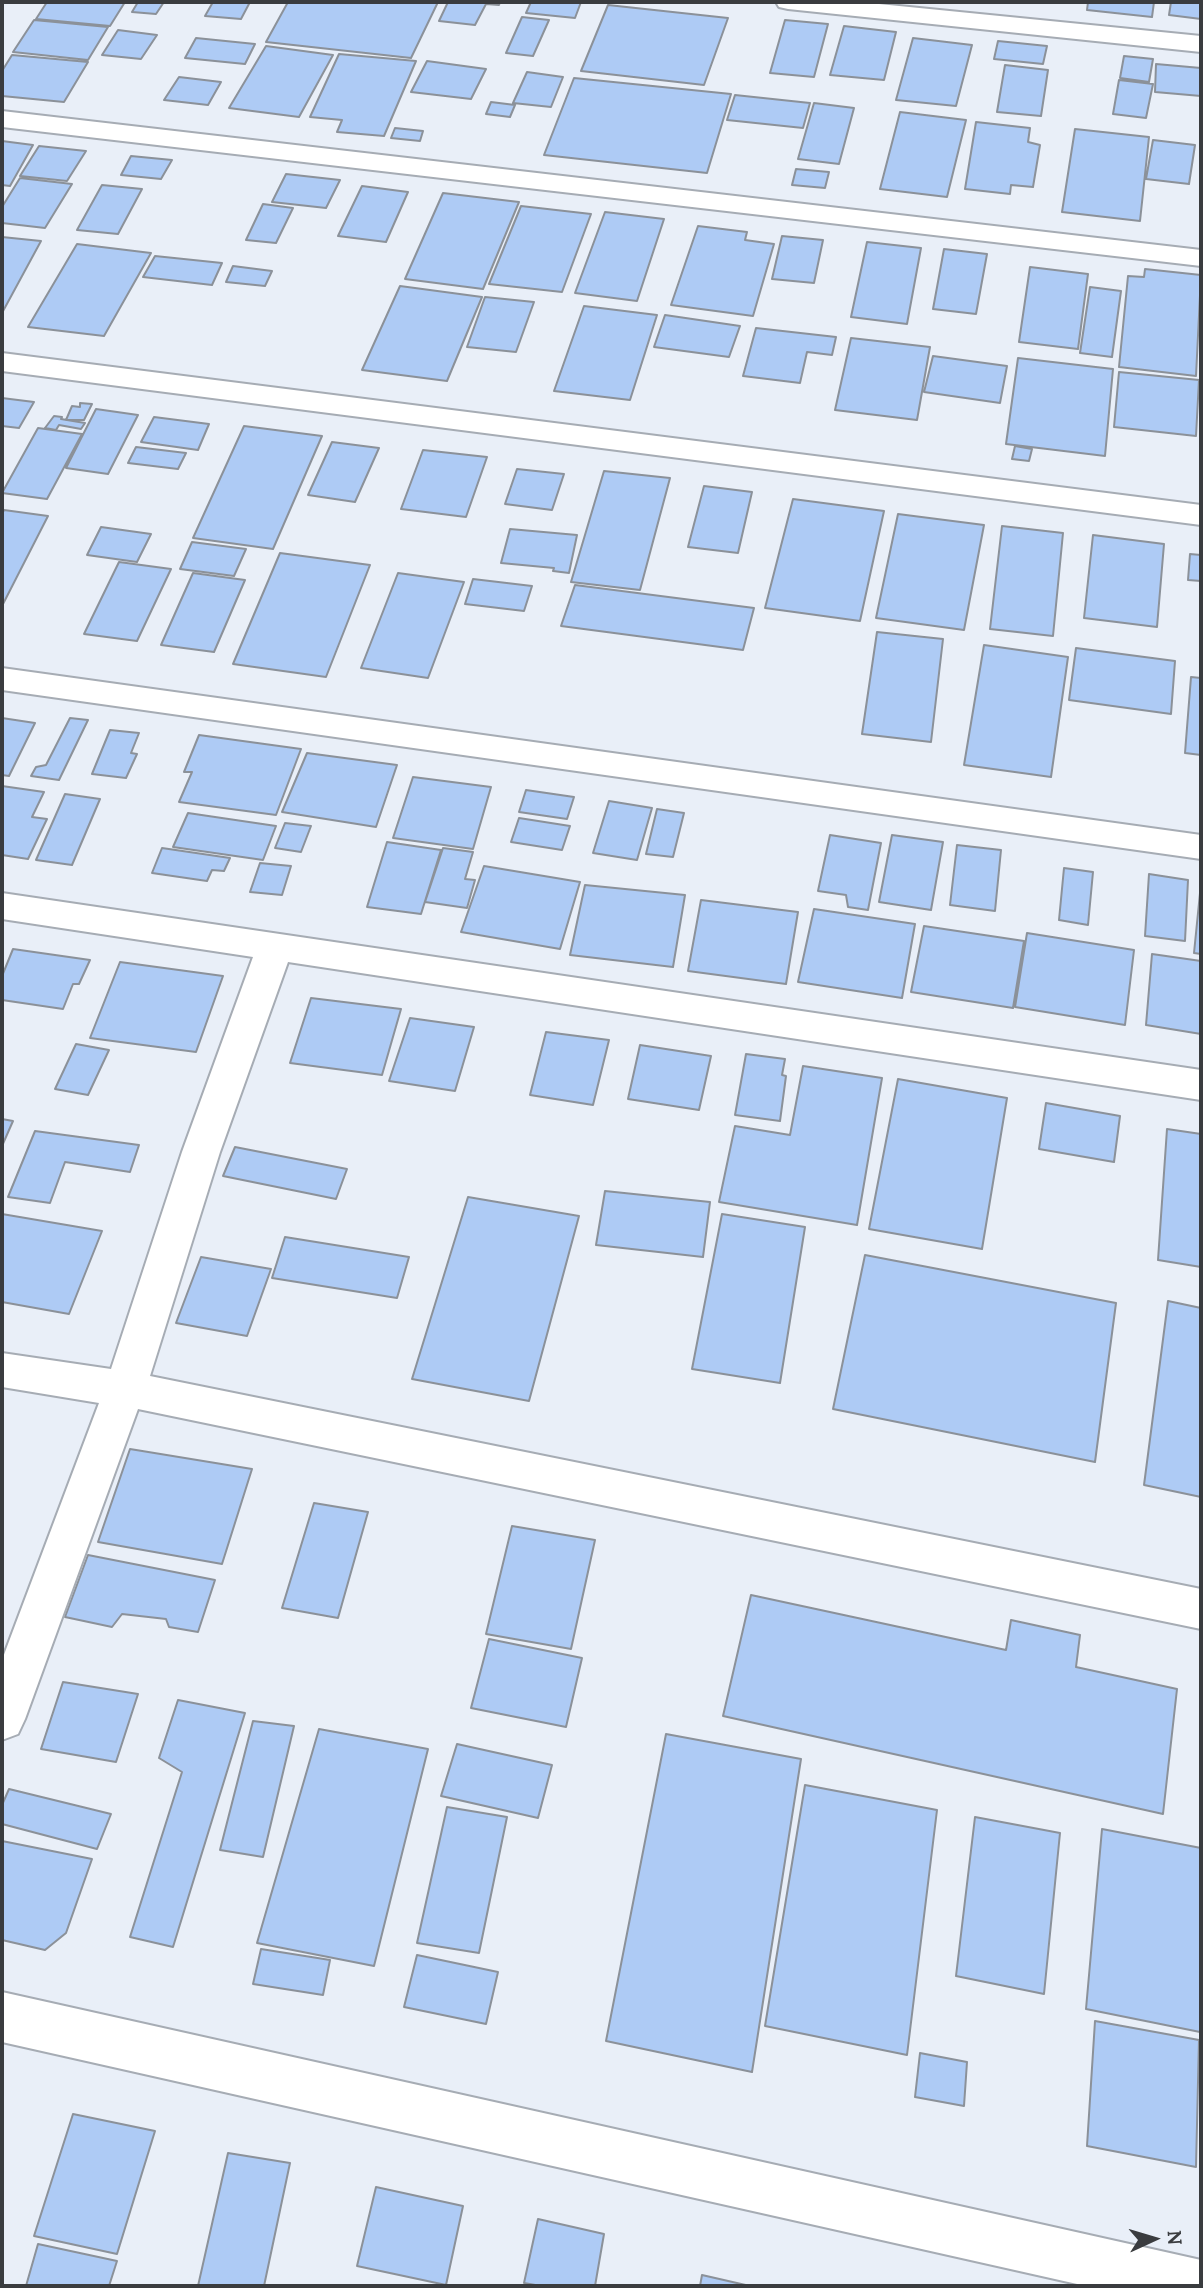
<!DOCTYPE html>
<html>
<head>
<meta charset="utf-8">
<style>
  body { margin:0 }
  #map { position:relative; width:1203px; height:2288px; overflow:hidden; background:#e9eff8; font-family:Lora,serif }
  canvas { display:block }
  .frame { position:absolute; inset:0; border:4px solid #3a3c3f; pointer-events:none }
  .north { position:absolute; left:1119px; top:2204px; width:70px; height:70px; -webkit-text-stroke:5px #e9eff8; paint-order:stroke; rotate:86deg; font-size:19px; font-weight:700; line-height:28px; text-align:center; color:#3a3c3f }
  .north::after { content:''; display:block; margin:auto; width:24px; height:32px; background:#3a3c3f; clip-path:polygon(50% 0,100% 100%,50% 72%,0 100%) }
</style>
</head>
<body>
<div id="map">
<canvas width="1203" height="2288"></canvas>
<div class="frame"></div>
<div class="north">N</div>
</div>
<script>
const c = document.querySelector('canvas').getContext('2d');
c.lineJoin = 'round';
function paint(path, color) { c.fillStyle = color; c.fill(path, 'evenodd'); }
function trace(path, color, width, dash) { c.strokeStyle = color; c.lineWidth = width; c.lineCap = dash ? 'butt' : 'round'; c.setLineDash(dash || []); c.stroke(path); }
const building = new Path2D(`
  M47 2H125L110 26 36 19Z
  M138 2H164L156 14 132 12Z
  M213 2H250L241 19 205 16Z
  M288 2H438L411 58 266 42Z
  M448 2H500L499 5 486 4 475 25 439 21Z
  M531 2H581L575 18 526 13Z
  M1088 2H1154L1152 17 1087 10Z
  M1171 2H1201V19L1169 15Z
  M608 5 728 18 704 85 581 71Z
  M522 17 549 20 533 56 506 53Z
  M34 20 108 27 88 60 13 52Z
  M785 20 828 24 814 77 770 73Z
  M844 26 896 32 884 80 830 75Z
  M118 30 157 35 141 59 102 55Z
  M196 38 255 44 245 64 185 58Z
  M913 38 972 45 956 106 896 100Z
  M998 41 1047 46 1043 64 994 59Z
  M266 46 333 55 299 117 229 108Z
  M339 54 416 61 384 136 337 132 342 120 310 117Z
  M12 55 88 62 64 102 2 96V71Z
  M1124 56 1153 59 1149 82 1120 78Z
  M427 61 486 69 471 99 411 92Z
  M1156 64 1201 68V96L1155 92Z
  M1005 65 1048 70 1041 116 997 112Z
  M527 72 563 77 551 107 513 103Z
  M179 77 221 82 208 105 164 100Z
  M574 78 731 94 707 173 544 155Z
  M1119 80 1153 84 1146 118 1113 114Z
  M735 95 810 103 803 128 727 120Z
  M491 102 515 105 510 117 486 114Z
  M814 103 854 108 839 164 798 159Z
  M900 112 966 120 947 197 880 189Z
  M976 122 1030 128 1028 142 1040 145 1033 187 1011 185 1010 194 965 189Z
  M395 128 423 131 420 141 391 138Z
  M1075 129 1149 137 1140 221 1062 212Z
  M1153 140 1195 145 1189 184 1146 179Z
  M2 141 33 145 10 186 2 185Z
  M39 146 86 151 67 181 20 176Z
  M131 156 172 160 161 179 121 175Z
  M796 169 829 172 825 188 792 185Z
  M286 174 340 180 326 208 272 202Z
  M20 178 72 184 45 228 2 223V207Z
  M102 185 142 189 118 234 77 230Z
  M362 186 408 192 386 242 338 236Z
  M443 193 519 202 483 289 405 279Z
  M263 204 293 208 276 243 246 240Z
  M521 206 591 214 562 292 489 284Z
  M605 212 664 219 637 301 575 293Z
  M698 226 747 232 745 240 774 244 753 316 671 305Z
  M782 236 823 240 814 283 772 279Z
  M2 237 41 241 2 313Z
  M867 242 921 248 907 324 851 317Z
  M77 244 151 253 104 336 28 327Z
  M944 249 987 254 976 314 933 309Z
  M155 256 222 263 212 285 143 277Z
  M233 266 272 271 265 286 226 282Z
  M1030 267 1088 274 1078 349 1019 342Z
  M1145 269 1201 275 1196 376 1119 367 1128 276 1144 277Z
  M400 286 482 297 447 381 362 370Z
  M1090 287 1121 291 1112 357 1080 353Z
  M485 297 534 302 516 352 467 347Z
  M584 306 657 315 630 400 554 391Z
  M665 315 740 326 729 357 654 347Z
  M756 328 836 337 832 355 807 352 800 383 743 376Z
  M851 338 930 347 917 420 835 410Z
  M933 356 1007 366 1000 403 924 392Z
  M1018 358 1113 369 1105 456 1006 444Z
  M1119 372 1199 380 1196 436 1114 427Z
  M2 398 34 402 19 428 2 426Z
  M80 403 92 404 84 420H66L72 406 80 407Z
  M96 409 138 415 108 474 66 468Z
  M54 416 62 417 61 419 85 423 81 429 59 425 56 430 45 428Z
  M154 417 209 424 198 450 141 442Z
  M244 426 322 436 273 549 193 538Z
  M38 428 82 434 47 499 2 493Z
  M332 442 379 448 355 502 308 495Z
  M1015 446 1032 449 1029 461 1012 459Z
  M136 447 186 453 178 469 128 463Z
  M423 450 487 457 466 517 401 509Z
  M517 469 564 474 552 510 505 504Z
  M604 471 670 478 640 590 571 582Z
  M704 486 752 492 738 553 688 547Z
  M793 499 884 511 860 621 765 608Z
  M4 510 48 516 2 606V514Z
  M898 514 984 525 964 630 876 618Z
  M1002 526 1063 533 1053 636 990 629Z
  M101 527 151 534 137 562 87 555Z
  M510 529 577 535 569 573 553 571 554 568 501 563Z
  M1093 535 1164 544 1157 627 1084 618Z
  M192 542 246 549 234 576 180 569Z
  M280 553 370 565 326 677 233 664Z
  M1190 554 1201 555V581L1188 580Z
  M119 562 171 569 137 641 84 634Z
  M193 573 245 580 214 652 161 645Z
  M398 573 464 582 428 678 361 668Z
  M473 579 532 586 524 611 465 604Z
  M575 585 754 608 743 650 561 626Z
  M877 632 943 639 931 742 862 734Z
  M984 645 1068 657 1051 777 964 765Z
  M1076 648 1175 661 1171 714 1069 700Z
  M1191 677 1201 678V755L1185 753Z
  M2 718 35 723 9 776 2 775Z
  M70 718 88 720 59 780 31 776 36 767 46 765Z
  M110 730 139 733 131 753 137 754 126 778 92 774Z
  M199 735 301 749 276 815 179 802 192 772H184Z
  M307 753 397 765 376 827 282 812Z
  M413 777 491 787 473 849 393 838Z
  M2 786 44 792 32 817 47 819 28 859 2 855Z
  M526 790 574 797 567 819 519 812Z
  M65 794 100 799 72 865 36 860Z
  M609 801 652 808 637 860 593 853Z
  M657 809 684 813 673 857 646 854Z
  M188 813 276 826 263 860 173 847Z
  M519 818 570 826 562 850 511 842Z
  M285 823 311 826 301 852 275 848Z
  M830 835 881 843 868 910 848 907 846 895 818 891Z
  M892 835 943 842 931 910 879 902Z
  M387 842 441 850 421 914 367 907Z
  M957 845 1001 850 995 911 950 905Z
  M162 848 230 858 224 871 212 870 207 881 152 873Z
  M443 848 473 852 465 879 475 880 467 908 425 902Z
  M260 863 291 866 282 895 250 892Z
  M484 866 580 882 560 949 461 932Z
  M1064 868 1093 872 1088 925 1059 920Z
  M1149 874 1188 880 1185 941 1145 936Z
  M1201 883V954L1194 953Z
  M585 885 685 895 673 967 570 955Z
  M701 900 798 912 786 984 688 971Z
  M814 909 915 924 902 998 798 982Z
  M924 926 1024 941 1013 1008 911 992Z
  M1027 933 1134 950 1125 1025 1015 1007Z
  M13 949 90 960 79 984H73L63 1009 2 1000V976Z
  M1152 954 1201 961V1034L1146 1025Z
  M120 962 223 976 196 1052 90 1038Z
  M311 998 401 1009 382 1075 290 1063Z
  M410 1018 474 1027 455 1091 389 1081Z
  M546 1032 609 1040 593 1105 530 1095Z
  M76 1044 109 1050 88 1095 55 1089Z
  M640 1045 711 1056 699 1110 628 1099Z
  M746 1054 785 1059 782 1075 786 1076 780 1121 735 1115Z
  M803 1066 882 1078 857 1225 719 1202 735 1126 790 1135Z
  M898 1079 1007 1098 982 1249 869 1229Z
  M1046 1103 1120 1116 1114 1162 1039 1149Z
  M2 1119 13 1121 2 1146Z
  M1167 1129 1201 1134V1267L1158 1260Z
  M35 1131 139 1145 130 1172 65 1162 50 1203 8 1197Z
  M235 1147 347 1169 336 1199 223 1176Z
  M605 1191 710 1202 703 1257 596 1245Z
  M468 1197 579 1216 529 1401 412 1379Z
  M2 1214 102 1231 69 1314 2 1302Z
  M722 1214 805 1227 780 1383 692 1369Z
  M285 1237 409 1257 397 1298 272 1278Z
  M865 1255 1116 1303 1095 1462 833 1409Z
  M201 1257 271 1269 247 1336 176 1323Z
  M1168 1301 1201 1308V1497L1144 1485Z
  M130 1449 252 1469 222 1564 98 1542Z
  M314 1503 368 1512 338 1618 282 1608Z
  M512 1526 595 1540 571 1649 486 1634Z
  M88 1555 215 1580 198 1632 169 1627 166 1619 122 1614 112 1627 65 1617Z
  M751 1595 1006 1650 1011 1620 1080 1635 1076 1667 1177 1689 1163 1814 723 1716Z
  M489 1639 582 1658 566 1727 471 1708Z
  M63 1682 138 1694 116 1762 41 1749Z
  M178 1700 245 1713 173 1947 130 1937 182 1772 159 1758Z
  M253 1721 294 1726 263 1857 220 1850Z
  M319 1729 428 1749 374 1966 257 1943Z
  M666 1734 801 1759 752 2072 606 2041Z
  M457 1744 552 1765 538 1818 441 1796Z
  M805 1785 937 1810 907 2055 765 2026Z
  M9 1789 111 1814 97 1849 2 1824V1805Z
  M447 1807 507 1817 479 1953 417 1943Z
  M975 1817 1060 1833 1044 1994 956 1976Z
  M1102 1829 1201 1848 1200 2032 1086 2009Z
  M2 1841 92 1859 66 1933 45 1950 2 1940Z
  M261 1949 330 1960 323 1995 253 1984Z
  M417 1955 498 1972 486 2024 404 2007Z
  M1095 2021 1199 2040 1196 2167 1087 2146Z
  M920 2053 967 2062 964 2106 915 2097Z
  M73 2114 155 2131 117 2254 34 2236Z
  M228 2153 290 2163 264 2286H198Z
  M376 2187 463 2206 446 2285 357 2266Z
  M538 2219 604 2234 595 2286H541L524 2283Z
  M38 2244 117 2261 109 2286H26Z
  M702 2275 750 2286H700Z`);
paint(building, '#aecbf5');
trace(building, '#8b9199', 2);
const minor = new Path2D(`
  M776 2H859L1201 36V52L788 9 779 7Z
  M2 111 1201 250V266L2 127Z
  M2 353 1201 505V525L2 371Z
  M2 668 1201 835V859L2 690Z
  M2 893 1201 1070V1100L288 962 220 1152 150 1376 1201 1589V1629L138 1409 25 1719 18 1734 2 1740V1660L99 1403 2 1387V1353L111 1369 182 1152 253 957 2 919Z
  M2 1992 1201 2260V2286H1086L2 2042Z`);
trace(minor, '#a6acb4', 4);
paint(minor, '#fff');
</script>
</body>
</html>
